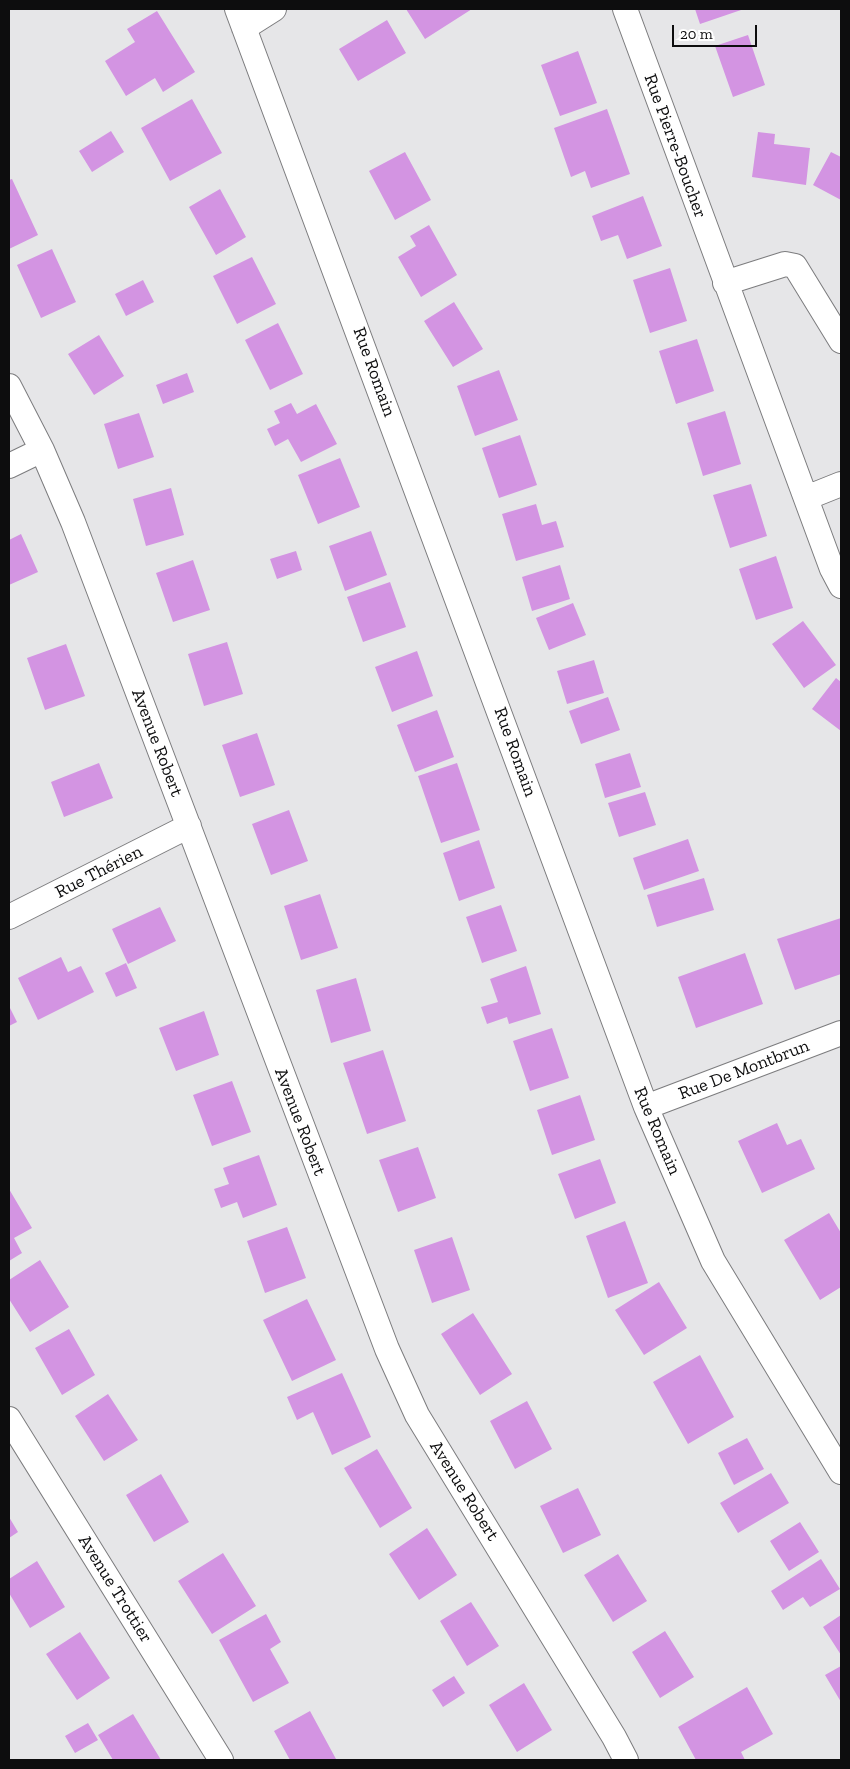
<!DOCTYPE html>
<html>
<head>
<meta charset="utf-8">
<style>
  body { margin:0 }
  #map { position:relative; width:850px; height:1769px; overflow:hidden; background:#e6e6e8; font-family:"Zilla Slab",serif }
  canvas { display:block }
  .frame { position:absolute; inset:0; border:10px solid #0d0d0e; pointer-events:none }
  .scale { position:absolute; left:672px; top:25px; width:85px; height:22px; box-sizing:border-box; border:2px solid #0d0d0e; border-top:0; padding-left:6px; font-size:15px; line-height:18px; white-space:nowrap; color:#0d0d0e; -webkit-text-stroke:4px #fff; paint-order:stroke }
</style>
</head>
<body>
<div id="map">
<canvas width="850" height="1769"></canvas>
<div class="frame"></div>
<div class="scale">20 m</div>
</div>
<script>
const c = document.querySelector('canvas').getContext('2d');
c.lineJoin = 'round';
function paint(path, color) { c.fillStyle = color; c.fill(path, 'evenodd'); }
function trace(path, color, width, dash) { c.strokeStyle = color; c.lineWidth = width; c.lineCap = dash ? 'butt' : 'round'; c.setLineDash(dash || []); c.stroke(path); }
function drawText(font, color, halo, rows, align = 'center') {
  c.font = font + ' "Zilla Slab",serif'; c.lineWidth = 5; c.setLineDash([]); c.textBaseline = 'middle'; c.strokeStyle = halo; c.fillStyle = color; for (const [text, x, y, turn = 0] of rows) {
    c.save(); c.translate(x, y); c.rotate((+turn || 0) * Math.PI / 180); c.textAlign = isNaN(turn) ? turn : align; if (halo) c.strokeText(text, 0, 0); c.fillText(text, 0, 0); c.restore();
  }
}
paint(new Path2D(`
  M406 9H472L425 39Z
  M695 9H744L700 24Z
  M157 11 195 72 163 92 155 78 126 96 105 61 135 42 127 29Z
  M387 20 406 53 358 81 339 49Z
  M748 35 765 85 733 97 715 46Z
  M578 51 597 103 560 116 541 65Z
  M192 99 222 153 170 181 141 128Z
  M607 109 630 174 591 188 585 171 571 177 554 128Z
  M111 131 124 152 92 172 79 151Z
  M758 132 775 134 774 144 810 148 806 185 752 177Z
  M405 152 431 200 395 220 369 171Z
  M831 152 841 157V200L813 185Z
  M12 179 38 235 9 249V180Z
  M220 189 246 237 216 255 189 207Z
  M643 196 662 246 627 259 618 235 601 241 592 216Z
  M429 225 457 275 421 297 398 257 416 246 410 236Z
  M52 249 76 302 41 318 17 265Z
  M252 257 276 304 237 324 213 276Z
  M670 268 687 321 650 333 633 280Z
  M143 280 154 302 126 316 115 294Z
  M454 302 483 349 453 367 424 321Z
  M278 323 303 374 270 390 245 340Z
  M99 335 124 376 94 395 68 354Z
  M697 339 714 391 676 404 659 351Z
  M499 370 518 420 475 436 457 386Z
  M187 373 194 392 163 404 156 385Z
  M291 403 297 414 316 404 337 444 301 462 288 439 275 446 267 429 280 423 274 411Z
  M725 411 741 464 703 476 687 423Z
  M139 413 154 457 118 469 104 424Z
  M520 435 537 485 499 498 482 448Z
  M340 458 360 507 318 524 298 475Z
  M751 484 767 536 730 548 713 495Z
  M171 488 184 535 146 546 133 499Z
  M536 504 542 525 556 521 564 547 516 561 502 514Z
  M371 531 387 575 345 591 329 546Z
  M21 534 38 572 9 585V540Z
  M296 551 302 570 277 579 270 559Z
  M776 556 793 608 756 620 739 569Z
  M193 560 210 610 173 622 156 573Z
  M560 565 570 599 532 611 522 577Z
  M390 582 406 627 363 642 347 597Z
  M573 603 586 635 549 650 536 618Z
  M803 621 836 665 804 688 772 644Z
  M227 642 243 694 204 706 188 654Z
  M66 644 85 696 45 710 27 658Z
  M417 651 433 696 392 712 375 667Z
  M594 660 604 693 567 704 557 671Z
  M836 678 841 682V731L812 709Z
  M608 697 620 730 581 744 569 711Z
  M437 710 454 757 415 772 397 725Z
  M257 733 275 785 240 797 222 745Z
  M630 753 641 787 605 798 595 764Z
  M99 763 113 798 64 817 51 782Z
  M457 763 480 830 441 843 418 776Z
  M645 792 656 825 619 837 608 803Z
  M289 810 308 861 271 875 252 824Z
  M688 839 699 871 644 890 633 858Z
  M479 840 495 888 459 901 443 853Z
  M704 878 714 910 657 927 647 895Z
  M320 894 338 948 301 960 284 906Z
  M501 905 517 951 482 963 466 917Z
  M160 907 176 941 128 964 112 929Z
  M841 918V974L795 990 777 939Z
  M745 953 763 1004 696 1028 678 977Z
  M61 957 68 972 81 966 94 992 38 1020 18 978Z
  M126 963 137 988 116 997 105 973Z
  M526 966 541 1014 509 1024 507 1017 487 1024 481 1007 498 1002 490 979Z
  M356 978 371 1031 331 1043 316 990Z
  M9 1006 17 1022 9 1026Z
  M204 1011 219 1055 176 1071 159 1028Z
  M552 1028 569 1078 530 1091 513 1041Z
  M383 1050 406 1121 367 1134 343 1063Z
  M232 1081 251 1132 212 1146 193 1095Z
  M580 1095 595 1140 552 1155 537 1110Z
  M777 1123 787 1145 801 1139 815 1169 762 1193 738 1141Z
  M418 1147 436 1198 398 1212 379 1160Z
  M259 1155 277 1205 243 1218 237 1202 221 1208 214 1189 229 1184 223 1168Z
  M600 1159 616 1203 575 1219 558 1174Z
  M9 1189 32 1228 14 1238 22 1253 9 1261Z
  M829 1213 841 1233V1287L820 1300 784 1240Z
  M625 1221 648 1283 608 1298 586 1236Z
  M287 1227 306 1278 265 1293 247 1241Z
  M452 1237 470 1290 432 1303 414 1250Z
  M40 1260 69 1307 30 1332 9 1299V1280Z
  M659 1282 687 1328 644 1355 615 1310Z
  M307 1299 336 1360 292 1381 263 1320Z
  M473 1313 512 1374 480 1395 441 1334Z
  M69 1329 95 1375 62 1395 35 1348Z
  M700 1355 734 1417 688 1444 653 1382Z
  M342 1373 371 1437 332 1455 313 1412 297 1420 287 1397Z
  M108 1394 138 1440 104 1461 75 1416Z
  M527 1401 552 1449 515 1469 490 1421Z
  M747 1438 764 1469 734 1485 718 1453Z
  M377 1449 412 1508 380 1528 344 1468Z
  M771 1473 789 1503 738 1533 720 1503Z
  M161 1474 189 1522 154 1542 126 1495Z
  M578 1488 601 1535 563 1553 540 1506Z
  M9 1517 18 1532 9 1538Z
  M800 1522 819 1552 789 1571 770 1541Z
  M427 1528 457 1575 419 1600 389 1554Z
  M223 1553 256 1606 212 1634 178 1581Z
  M618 1554 647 1601 613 1622 584 1575Z
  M821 1559 840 1589 810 1607 803 1597 783 1610 771 1591Z
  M37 1561 65 1607 30 1628 9 1593V1579Z
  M471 1602 499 1646 467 1666 440 1621Z
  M266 1614 281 1642 270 1649 289 1683 253 1702 219 1640Z
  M841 1615V1655L823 1627Z
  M665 1631 694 1677 660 1698 632 1652Z
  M80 1632 110 1678 77 1700 46 1654Z
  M841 1666V1702L825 1675Z
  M454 1676 465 1693 443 1707 432 1690Z
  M524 1683 552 1730 517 1752 489 1705Z
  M747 1687 773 1734 741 1752 745 1760H696L678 1727Z
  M310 1711 336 1759 334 1760H290L274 1731Z
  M133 1714 161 1760H113L98 1735Z
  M88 1723 98 1740 75 1753 65 1736Z`), '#d394e2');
const minor = new Path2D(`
  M237 9 646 1107 713 1261 841 1472
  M625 9 832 569 841 586
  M244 28 274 9
  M725 283 785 264 795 266 841 341
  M9 386 42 450 73 522 387 1349 417 1415 614 1737 626 1760
  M9 466 42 450
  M806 498 841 484
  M9 917 189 826
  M646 1107 841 1033
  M9 1419 221 1760`);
trace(minor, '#7c7c7e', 26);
trace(minor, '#fff', 24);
drawText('18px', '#0d0d0e', '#fff', [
  ["Rue Pierre-Boucher",675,146,70],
  ["Rue Romain",374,372,70],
  ["Avenue Robert",157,743,69],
  ["Rue Romain",515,752,70],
  ["Rue Thérien",99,872,-27],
  ["Rue De Montbrun",744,1070,-21],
  ["Avenue Robert",300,1122,69],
  ["Rue Romain",657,1131,67],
  ["Avenue Robert",464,1491,58],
  ["Avenue Trottier",115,1589,58]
]);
</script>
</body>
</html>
